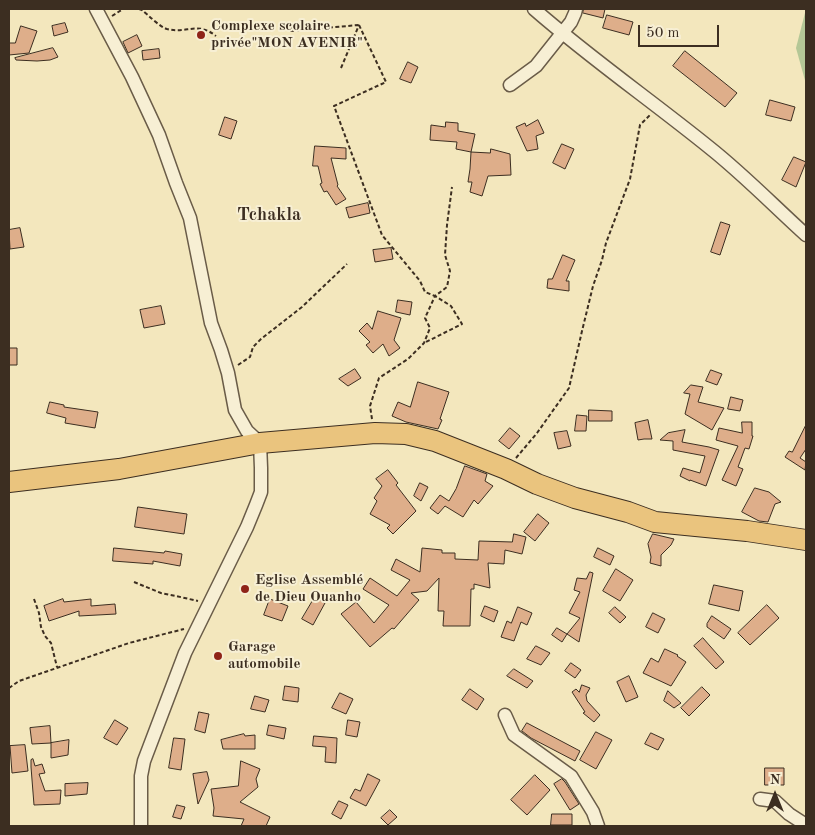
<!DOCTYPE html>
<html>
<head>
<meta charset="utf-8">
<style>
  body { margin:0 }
  #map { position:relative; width:815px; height:835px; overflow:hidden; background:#f3e7bd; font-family:"Old Standard TT",serif }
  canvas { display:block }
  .frame { position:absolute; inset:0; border:10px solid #3c2e21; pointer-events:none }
  .north { position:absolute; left:750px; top:770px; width:50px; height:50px; -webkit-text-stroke:4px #f7efd4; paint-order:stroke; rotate:0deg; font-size:14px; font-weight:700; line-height:20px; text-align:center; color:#3c2e21 }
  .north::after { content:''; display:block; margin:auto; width:18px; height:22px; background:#3c2e21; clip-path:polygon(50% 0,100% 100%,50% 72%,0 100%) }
  .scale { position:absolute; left:638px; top:25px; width:81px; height:22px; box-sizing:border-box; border:2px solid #3c2e21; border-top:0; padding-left:6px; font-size:15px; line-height:18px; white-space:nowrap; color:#3c2e21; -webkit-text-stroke:4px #f7efd4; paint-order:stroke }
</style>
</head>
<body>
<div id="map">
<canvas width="815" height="835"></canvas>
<div class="frame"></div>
<div class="north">N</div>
<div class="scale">50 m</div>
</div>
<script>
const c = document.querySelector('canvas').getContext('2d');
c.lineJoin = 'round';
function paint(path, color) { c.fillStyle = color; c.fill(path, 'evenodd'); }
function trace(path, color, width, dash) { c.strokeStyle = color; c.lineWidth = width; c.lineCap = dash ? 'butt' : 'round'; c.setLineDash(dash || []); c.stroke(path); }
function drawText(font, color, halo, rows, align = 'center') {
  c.font = font + ' "Old Standard TT",serif'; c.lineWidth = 4; c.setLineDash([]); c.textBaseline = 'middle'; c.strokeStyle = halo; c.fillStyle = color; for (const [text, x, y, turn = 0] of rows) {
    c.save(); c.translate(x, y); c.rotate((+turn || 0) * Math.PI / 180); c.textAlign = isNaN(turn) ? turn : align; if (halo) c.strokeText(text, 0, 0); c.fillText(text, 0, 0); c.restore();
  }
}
paint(new Path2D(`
  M806 9V84L796 48Z`), '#b4c796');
const building = new Path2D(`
  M584 9H605L603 18 583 13Z
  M607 15 633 22 629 35 603 28Z
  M65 23 68 32 54 36 52 26Z
  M21 26 37 31 29 53 9 55V43H15Z
  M137 35 142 46 128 53 123 42Z
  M53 48 58 57 50 60 37 61 16 60 15 58Z
  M159 49 160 58 143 60 142 51Z
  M685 51 737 93 725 107 673 66Z
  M408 62 418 67 411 83 400 79Z
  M770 100 795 107 791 121 766 115Z
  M225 117 237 121 231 139 219 135Z
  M538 120 544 133 536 136 538 149 527 151 516 127 525 123 526 126Z
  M446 122 458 123V131L475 134 471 152 456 149 457 142 430 140 431 125 445 127Z
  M562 144 574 149 565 169 553 163Z
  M315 146 346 148V159L331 158 338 185 337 186 346 199 336 205 327 191 324 192 320 184 322 183 318 166H313Z
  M491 149 510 154 511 175 488 176 482 196 470 192 472 182H468L470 169 471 152 490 153Z
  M794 157 806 162 796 187 782 180Z
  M368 203 370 213 349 218 346 208Z
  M721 222 730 225 720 255 711 252Z
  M20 228 24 247 10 249 9 230Z
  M391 248 393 259 375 262 373 250Z
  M563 255 575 260 566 281H569V291L547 288 548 279H552Z
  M398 300 412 302 410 315 396 312Z
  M161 306 165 324 144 328 140 310Z
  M378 311 401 318 394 340 400 348 389 356 383 344 373 353 366 345 370 342 359 331 367 323 372 329Z
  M9 348H17V365H9Z
  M355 369 361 378 348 386 339 379Z
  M711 370 722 374 717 385 706 381Z
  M418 382 449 392 440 419 442 420 438 429 406 422 392 416 398 402 410 407Z
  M691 385 703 387 698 402 724 408 712 430 685 414 690 394 684 393Z
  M731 397 743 400 740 411 728 409Z
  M50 402 64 405V407L98 412 95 428 65 423 66 418 47 413Z
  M589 410 612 411V421H589Z
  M577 415 587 416 586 431H575Z
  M648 420 652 439H644L638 440 635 423Z
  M742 422H752V436H753L749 449 745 448 738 467 743 469 736 486 722 480 738 446 716 440 719 428 742 433Z
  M806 425V449L800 458 806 462 805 470 785 457 789 451 792 452Z
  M510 428 520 436 509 449 499 441Z
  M685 430 682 442 709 447 719 450 706 486 690 480V481L680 476 683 468 700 473 705 456 673 450V441L660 440 668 433Z
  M567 431 571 446 558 449 554 433Z
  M465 466 487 474 485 481 493 486 478 504 474 500 463 517 445 506 438 514 430 508 440 495 449 501 456 489Z
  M388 470 398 483 396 485 416 511 393 534 387 528 390 525 370 514 377 501 374 498 382 486 376 479Z
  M420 483 428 487 421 501 414 496Z
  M755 488 769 492 781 502 775 504 768 522 759 521 742 512Z
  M138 507 187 514 184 534 135 527Z
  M538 514 549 523 535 541 524 532Z
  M514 534 526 537 522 554 505 550 504 564 488 563 490 588 474 584V589H471L470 626H443L444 611H438L439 578 427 591 411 593 419 600 394 629 392 628 370 647 341 614 356 602 374 623 389 605 363 589 370 578 397 596 410 580 391 570 396 559 420 572 422 548 442 550V553H455V559L478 560 479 541 512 542Z
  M653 534 674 539 671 545 661 555V566L650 563 651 557 648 544Z
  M114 548 164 553 165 551 182 554 180 566 153 561V564L113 561Z
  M598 548 614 556 610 565 594 557Z
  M616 569 633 580 620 601 603 591Z
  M590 572 593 573 579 642 567 634 580 618 569 613 580 592 574 590 577 578 586 579Z
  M714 585 743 591 739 611 709 604Z
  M315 597 325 603 313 625 302 619Z
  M63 599 64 602 91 599V606L115 604 116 614 79 616V611L49 621 44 606Z
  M270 599 288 606 282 621 264 615Z
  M767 605 779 618 750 645 738 633Z
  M485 606 498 611 494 622 481 616Z
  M518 607 532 613 527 625 521 622 514 641 501 637 507 621 511 623Z
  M615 607 626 617 620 623 609 613Z
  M653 613 665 619 658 633 646 627Z
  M712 616 731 629 724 639 707 627V624Z
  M557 628 567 634 562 642 552 635Z
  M703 638 724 662 716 669 694 646Z
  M536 646 550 653 541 665 527 659Z
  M665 649 678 655 677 656 686 662 671 686 643 673 651 658 658 662Z
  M571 663 581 670 575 678 565 671Z
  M514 669 533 681 527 688 507 676Z
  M629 676 638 697 626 702 617 682Z
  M582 685 590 688 586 695 587 701 600 715 594 722 583 713 585 712 572 692 576 689 579 692Z
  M285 686 299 688 298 702 283 700Z
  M702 687 710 695 689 716 681 708Z
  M470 689 484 699 477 710 462 700Z
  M668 691 681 703 674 708 664 701Z
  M340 693 353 699 346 714 332 708Z
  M255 696 269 700 265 712 251 709Z
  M199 712 209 714 205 733 195 730Z
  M115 720 128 728 117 745 104 738Z
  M348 720 360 722 357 737 346 735Z
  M527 723 580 751 575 761 531 738 522 731Z
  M269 725 286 728 284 739 267 735Z
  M50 726 51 743 32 744 30 728Z
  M596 732 612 740 596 769 580 760Z
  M651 733 664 739 658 750 645 744Z
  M244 734 245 736 255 735V749H223L221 740Z
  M314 736 337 738 336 763 325 762 326 747 313 746Z
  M174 738 185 739 181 770 169 768Z
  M69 740 68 755 51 758V743Z
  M25 745 28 771 12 773 10 746Z
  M33 759 35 766 42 764 45 773 39 774 45 791 61 790 60 804 34 805 31 767V760Z
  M241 761 260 769 256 779 258 787 240 802 270 817 266 826H241L244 819 213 816 214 808 211 789 238 786Z
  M765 768H784V785H765Z
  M207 772 209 780 198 804 193 774Z
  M368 774 380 780 366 806 350 798 355 789 360 791Z
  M535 775 550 790 527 815 511 800Z
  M562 779 565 782 579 804 570 810 554 784Z
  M88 783 87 794 65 796V784Z
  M339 801 348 805 341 819 332 814Z
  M177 805 185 807 181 819 173 817Z
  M390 810 397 817 388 825 381 818Z
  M552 814H572V825H551Z`);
paint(building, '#deae8a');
trace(building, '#3c2e21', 1);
const street = new Path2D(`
  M96 9 132 77 159 135 176 183 190 218 211 323 221 350 228 373 235 410 247 431 260 443 261 468V492L256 505 247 527 185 653 144 761 141 776V826
  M534 9C590 58 652 101 710 148 744 175 774 206 806 235
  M510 85 536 66 571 22 575 13 576 9
  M505 715 514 735 571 776 593 812 598 826
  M760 799 775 801 789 814 806 825`);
const primary = new Path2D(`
  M9 482 119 469 260 443 375 433 406 434 435 441 506 469 537 484 575 498 628 512 655 522 747 531 806 540`);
trace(street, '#6a5c48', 15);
trace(primary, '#3c2e21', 22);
trace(new Path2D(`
  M139 9 142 10C148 15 160 27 167 29 187 34 197 21 216 36
  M112 16 123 9
  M359 25 386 82 334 106 382 235 420 281 425 292 435 296 447 287 450 271 445 255 447 225 452 187
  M290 31 359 25
  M341 68 359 25
  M238 365 250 357 253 347 261 339 302 307 347 264
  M372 419 370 406 379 378 408 359 424 343 430 328 425 318 435 296 451 306 462 324 424 343
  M516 458 537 433 569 388 582 331 593 286 602 260 606 243 630 179 640 125 650 115
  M134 582 161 593 176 596 198 601
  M34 599 39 613 41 627 45 636 51 643 57 667
  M9 688 19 681 129 643 184 629`), '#3c2e21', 2, [4, 2.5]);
trace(street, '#f7efd4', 12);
trace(primary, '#eac47e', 20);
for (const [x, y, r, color] of [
  [201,35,5,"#8f2418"],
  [245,589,5,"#8f2418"],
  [218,656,5,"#8f2418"]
]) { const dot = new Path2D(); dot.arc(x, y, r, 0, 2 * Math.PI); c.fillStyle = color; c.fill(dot); trace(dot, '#f7efd4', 2); }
drawText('bold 15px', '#3c2e21', '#f7efd4', [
  ["Complexe scolaire",211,26],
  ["privée\"MON AVENIR\"",211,43],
  ["Eglise Assemblé",255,580],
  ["de Dieu Ouanho",255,597],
  ["Garage",228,647],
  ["automobile",228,664]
], 'left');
drawText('bold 18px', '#3c2e21', '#f7efd4', [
  ["Tchakla",269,215]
]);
</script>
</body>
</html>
